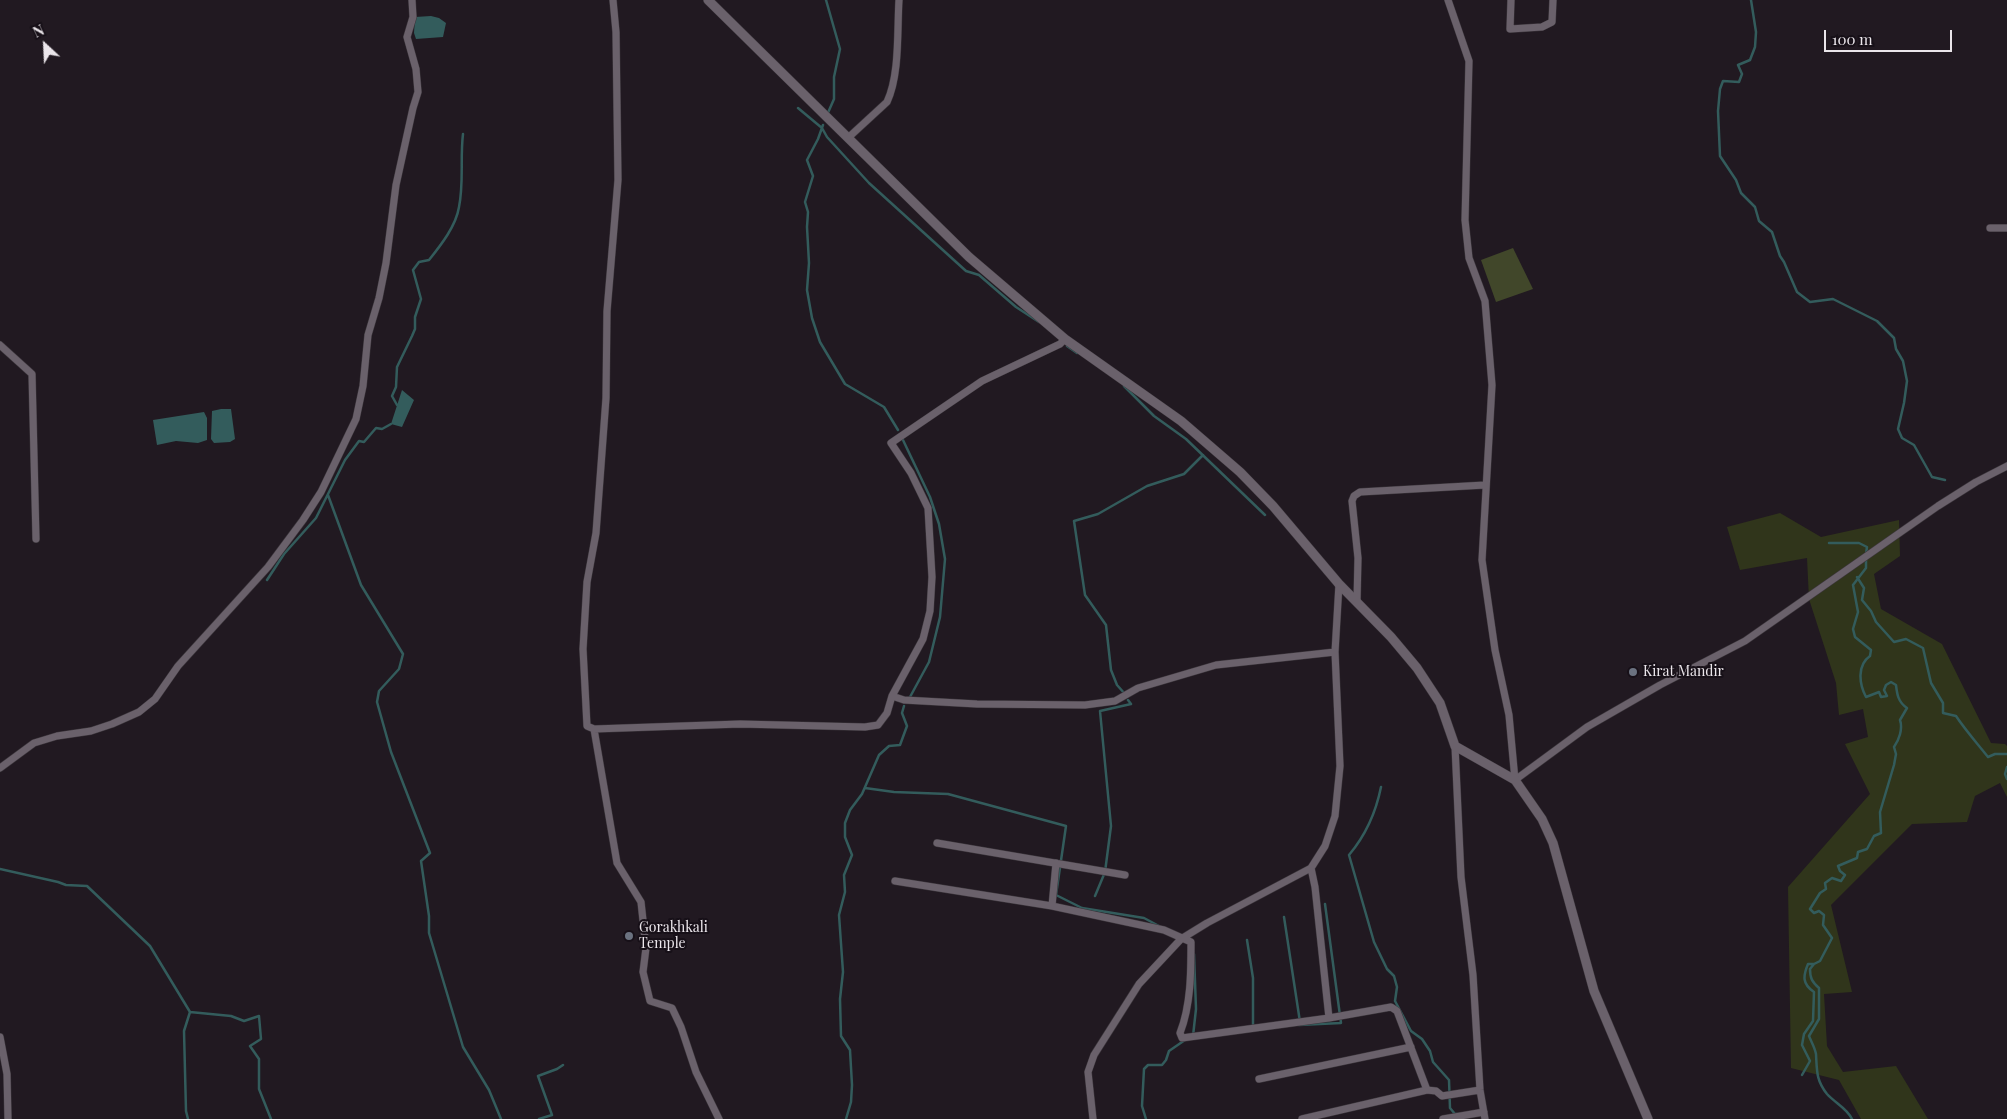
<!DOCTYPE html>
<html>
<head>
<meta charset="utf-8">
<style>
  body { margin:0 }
  #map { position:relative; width:2007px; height:1119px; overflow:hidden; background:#211921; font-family:"Playfair Display",serif }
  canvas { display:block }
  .north { position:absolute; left:20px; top:20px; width:50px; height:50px; -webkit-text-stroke:4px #171018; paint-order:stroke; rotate:335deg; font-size:14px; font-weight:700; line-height:20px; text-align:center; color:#ebe6eb }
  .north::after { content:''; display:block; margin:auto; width:18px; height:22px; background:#ebe6eb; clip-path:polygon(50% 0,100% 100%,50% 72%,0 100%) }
  .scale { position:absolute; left:1824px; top:30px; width:128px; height:22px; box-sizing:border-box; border:2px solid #ebe6eb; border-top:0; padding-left:6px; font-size:15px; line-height:18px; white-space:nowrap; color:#ebe6eb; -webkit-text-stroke:4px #171018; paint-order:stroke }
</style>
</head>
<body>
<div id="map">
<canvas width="2007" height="1119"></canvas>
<div class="north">N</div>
<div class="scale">100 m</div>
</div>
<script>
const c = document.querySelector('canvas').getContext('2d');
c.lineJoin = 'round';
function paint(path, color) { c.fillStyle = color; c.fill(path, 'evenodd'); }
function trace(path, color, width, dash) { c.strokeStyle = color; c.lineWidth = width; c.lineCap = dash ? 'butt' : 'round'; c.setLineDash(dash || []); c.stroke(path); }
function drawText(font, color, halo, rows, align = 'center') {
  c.font = font + ' "Playfair Display",serif'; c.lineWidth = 4; c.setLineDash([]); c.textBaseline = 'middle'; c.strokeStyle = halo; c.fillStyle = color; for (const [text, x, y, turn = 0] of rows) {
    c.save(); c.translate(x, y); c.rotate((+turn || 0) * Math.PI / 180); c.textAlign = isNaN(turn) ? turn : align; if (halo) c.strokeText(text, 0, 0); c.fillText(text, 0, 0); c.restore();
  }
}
paint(new Path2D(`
  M1780 513 1821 537 1899 520 1900 556 1874 574 1881 609 1942 644 1991 743 2005 744 2007 746V797L2000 783 1975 796 1967 822 1912 824 1831 905 1852 992 1824 994 1827 1046 1843 1072 1896 1066 1928 1119H1861L1839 1080 1791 1068 1788 887 1870 794 1845 744 1868 737 1863 709 1839 715 1836 683 1809 599 1807 558 1740 570 1727 527Z`), '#30351b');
paint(new Path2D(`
  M1513 248 1533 289 1496 302 1481 260Z`), '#41472a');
paint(new Path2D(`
  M431 16 439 18 446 23 443 37 416 39 414 33 415 17Z
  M402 390 414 400 402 427 391 424Z
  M221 409H231L235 439 230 442 214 443 211 439 212 411Z
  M204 412 207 418V440L198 443 176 441 157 445 153 420Z`), '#335c5c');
trace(new Path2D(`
  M826 0 840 49 834 77V99L827 115
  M1751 0 1756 32 1755 47 1750 60 1738 65 1742 74 1739 82 1723 81 1720 89 1718 111 1720 156 1736 180 1741 193 1755 207 1759 221 1772 232 1780 256 1784 262 1797 292 1810 302 1833 299 1877 321 1894 338 1896 349 1903 361 1907 381 1904 403 1898 429 1902 438 1914 445 1932 477 1945 480
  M798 108 822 128 827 137 869 183 966 271 979 275 1016 307 1039 322
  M823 125 818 139 807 160 813 176 805 202 808 212 807 227 809 263 807 290 812 318 820 342 845 384 884 407 898 430
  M1067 346 1077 353
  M1124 386 1154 416 1186 439 1265 515
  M397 405 392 396 396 387 397 367 412 336 415 329V317L421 299 413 270 419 262 429 260C441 245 456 226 459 207 464 183 460 158 463 134
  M903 440 930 497 939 524 945 559 940 617 929 662 910 697
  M328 495 361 585 403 654 399 669 379 691 377 702 391 752 430 853 421 861 429 916V933L463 1047 489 1090 501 1119
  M1829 543H1859L1867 547 1866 554
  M1857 577 1864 588 1862 600 1871 611 1876 622 1894 642 1906 639 1923 648 1931 683 1943 703V713L1956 716C1966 731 1977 743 1988 757L1995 754H2007
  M267 580 284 554 316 518 345 460 359 441 364 442 376 428 382 429 391 424
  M1125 694 1117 685 1111 670 1106 625 1085 595 1074 521 1098 514 1147 486 1184 474 1203 455
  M2007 767 2005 774 2007 779
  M1381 787C1376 812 1365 836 1349 855L1374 942 1387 969 1394 976 1397 987 1395 1001 1411 1031 1422 1039 1430 1051 1433 1062 1449 1080 1450 1108 1455 1114H1458
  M865 788 894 792 948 794 1066 826 1056 895 1082 908 1144 918 1159 926
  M0 869 58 882 66 885 87 886 150 946 190 1012 231 1016 244 1021 259 1016 261 1039 250 1046 259 1059V1089L271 1119
  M1095 896 1105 872 1111 826 1100 711 1131 704 1128 700
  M1284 917 1300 1022
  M1247 940 1253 978V1026
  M1814 964 1810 969C1810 978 1812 982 1819 988V1019L1809 1036C1811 1041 1815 1048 1816 1054 1817 1071 1816 1080 1827 1094 1835 1103 1847 1108 1852 1119
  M1299 1025 1341 1023 1325 904
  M1193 1036 1196 1009 1194 954
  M1802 1075 1810 1061 1802 1045 1804 1034 1813 1021 1814 992C1802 984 1803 976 1808 964H1814L1820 961 1832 938 1823 925 1824 915 1819 911 1814 913 1810 909 1820 893 1826 889 1825 883 1832 878 1841 881 1845 875 1840 871 1838 866 1857 858 1858 852 1867 849 1874 836 1881 833 1880 812 1894 765 1896 754 1894 747C1899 740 1903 729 1900 720L1907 708C1898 702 1897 694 1896 685L1891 682 1886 685 1884 690 1887 696 1881 697 1879 692 1866 697C1859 684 1857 665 1870 656L1871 650 1855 637 1853 629 1858 612 1853 585 1866 568V559
  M188 1119 186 1111 184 1031 190 1012
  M539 1119 552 1115 538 1076 557 1069 563 1065
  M846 1119 851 1102 852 1085 850 1050 841 1036 840 999 843 972 839 915 845 892 844 875 852 855 845 837V823L850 810 862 794 879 755 889 746 900 745 907 726 902 713 904 706
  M1146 1119 1142 1106 1144 1069 1148 1065H1162L1166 1060 1169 1051 1185 1040`), '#335c5c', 2.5);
const minor = new Path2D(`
  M613 0 616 32 618 180 607 311 606 398 596 533 587 582 583 649 587 726 594 729 617 863 641 902 646 948 643 972 650 1001 672 1008 681 1027 696 1072 719 1119
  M1448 0 1469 61 1465 220 1469 258 1485 301 1492 385 1482 560 1495 650 1509 715 1515 780
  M1511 0 1510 29 1542 27 1552 22 1553 0
  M849 137 887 102C900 74 897 31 899 0
  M1990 228H2007
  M0 345 32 374 36 539
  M1357 601 1358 558 1352 501 1354 496 1360 492 1485 485
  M892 696 904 700 977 704 1085 705 1115 701 1138 688 1216 665 1335 652
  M594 729 740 724 865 727 878 725 887 713 892 696 923 639 930 611 932 577 928 508 911 473 891 443 982 381 1060 344 1065 339
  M1455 746 1461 877 1473 975 1480 1090 1485 1119
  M0 768 34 743 57 736 91 731 112 724 139 712 155 699 178 666 268 567 303 520 321 492 356 419 363 386 368 335 379 298 386 263 396 185 413 108 418 92 416 69 407 37 413 17 412 0
  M1515 780 1587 727 1660 685 1745 641 1938 506 1976 482 2007 466
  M937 843 1125 875
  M1311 868 1315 887 1329 1018
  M895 881 1052 906 1164 930 1191 942C1191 972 1191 1005 1180 1033L1182 1038 1329 1018 1391 1007 1397 1011 1427 1090
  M1052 906 1056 863
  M0 1037 7 1074 8 1119
  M1259 1079 1411 1047
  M1093 1119 1088 1072 1094 1055 1139 984 1181 939 1207 923 1311 868 1325 846 1335 816 1340 766 1335 652 1339 584
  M1302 1119 1427 1090 1436 1091 1442 1096 1480 1090
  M1443 1119 1484 1112`);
const tertiary = new Path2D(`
  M708 0 969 257 1065 339 1181 421 1240 472 1273 506 1339 584 1391 637 1417 668 1440 703 1455 746 1515 780 1542 819 1553 843 1594 991 1648 1119`);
trace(minor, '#3c363c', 8);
trace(tertiary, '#3c363c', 10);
trace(minor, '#6a616b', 7);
trace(tertiary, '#6a616b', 9);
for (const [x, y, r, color] of [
  [1633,672,5,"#6b7280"],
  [629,936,5,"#6b7280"]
]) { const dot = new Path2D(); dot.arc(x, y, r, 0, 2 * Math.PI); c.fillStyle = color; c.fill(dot); trace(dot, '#171018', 2); }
drawText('14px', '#ebe6eb', '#171018', [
  ["Kirat Mandir",1643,672],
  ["Gorakhkali",639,928],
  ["Temple",639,944]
], 'left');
</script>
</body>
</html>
